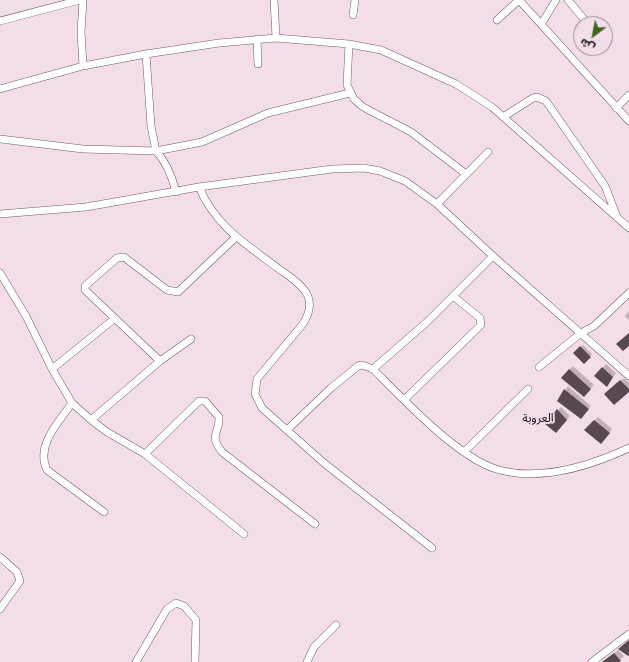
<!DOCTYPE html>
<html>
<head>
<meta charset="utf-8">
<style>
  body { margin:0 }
  #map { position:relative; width:629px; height:662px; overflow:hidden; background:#f2dde8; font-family:"PT Sans","Noto Sans Arabic",sans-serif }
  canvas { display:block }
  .north { position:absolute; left:573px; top:16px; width:40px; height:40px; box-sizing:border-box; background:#f2dde8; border:1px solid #998a92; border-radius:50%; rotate:212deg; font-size:11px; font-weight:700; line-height:16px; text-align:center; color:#130d10 }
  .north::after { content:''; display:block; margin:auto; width:14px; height:18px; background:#3e641d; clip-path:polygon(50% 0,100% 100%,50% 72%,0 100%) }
</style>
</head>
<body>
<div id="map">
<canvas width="629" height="662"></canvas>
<div class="north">ش</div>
</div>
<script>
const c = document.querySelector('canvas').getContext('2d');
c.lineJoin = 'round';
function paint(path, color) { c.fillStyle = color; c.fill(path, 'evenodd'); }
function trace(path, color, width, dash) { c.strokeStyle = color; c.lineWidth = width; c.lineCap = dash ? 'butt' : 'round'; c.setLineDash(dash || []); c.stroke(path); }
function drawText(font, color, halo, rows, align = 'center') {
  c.font = font + ' "PT Sans","Noto Sans Arabic",sans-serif'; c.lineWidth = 4; c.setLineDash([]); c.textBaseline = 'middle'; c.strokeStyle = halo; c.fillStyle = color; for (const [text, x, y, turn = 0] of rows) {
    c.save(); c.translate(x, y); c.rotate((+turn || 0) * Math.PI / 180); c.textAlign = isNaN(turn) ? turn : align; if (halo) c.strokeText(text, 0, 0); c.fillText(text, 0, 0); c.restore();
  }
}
paint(new Path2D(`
  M629 311V320L625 316Z
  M583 345 592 354 584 363 574 353Z
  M606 364 616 373 610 382 596 376Z
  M573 366 594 385 584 396 569 370Z
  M624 378 629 383V390L609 391Z
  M568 386 591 406 584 414 559 400Z
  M561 407 570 416 559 429 546 424Z
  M598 417 612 429 604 440 585 430Z
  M618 650 624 656 618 662H603Z`), '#0003');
paint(new Path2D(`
  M629 333V346L623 351 616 344Z
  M580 346 591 357 584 364 573 353Z
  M602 367 613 377 607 387 594 376Z
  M569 369 591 389 584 397 561 378Z
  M620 380 629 389V392L614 405 604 394Z
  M564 389 589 409 581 419 557 401Z
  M557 409 567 420 556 433 545 424Z
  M594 420 610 433 601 444 584 430Z
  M629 640V655L628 656 618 649Z
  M614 653 621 661 619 662H602Z`), '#584851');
const minor = new Path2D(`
  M274 0 276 38
  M519 0 629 121
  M568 0 588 24
  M353 15 355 0
  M497 20 519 0
  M0 21 80 0
  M542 23 556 0
  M257 39 258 64
  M349 44 347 85 354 99 363 107 411 132 466 174
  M83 66 81 32 83 0
  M0 89 83 66 146 54
  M350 93 268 113 202 142 156 151 151 126 146 54 219 43 276 38 349 44 381 50 456 84 492 107 629 228
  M616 108 629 95
  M503 117 533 98 537 97 546 101 605 186 617 217
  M0 139 83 149 156 151C167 163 172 176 176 192
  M199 187C216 227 246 244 279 269 288 275 299 282 305 291 313 302 309 315 302 325L257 379 255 394 262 408 324 463 432 548
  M437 204 488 152
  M0 214 86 207 199 187 332 169 364 168 380 171 405 181 437 204 493 256 629 376
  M0 273 26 316 52 369 72 403 91 420 107 432 145 454 244 534
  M160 361 85 290V286L117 258 124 257 167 290 178 292 236 237
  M539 367 581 333 594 326 629 293
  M52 369 114 319
  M373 369C402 398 457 457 496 469 539 482 590 466 629 448
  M404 400 481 325 480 318 453 296
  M72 403C59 422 35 446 47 470L104 512
  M91 420 160 361 191 339
  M288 429 331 388 358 366 362 365 373 369 427 322 493 256
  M465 451 528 389
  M145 454 199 401H205L219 417C220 434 208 434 222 452L315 524
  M0 557 17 572 20 581 0 609
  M136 662 167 609 176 603 184 606 196 620 195 662
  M307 662 314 647 336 625
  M592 662 629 634`);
trace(minor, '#6e5c66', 8);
trace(minor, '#fff', 7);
drawText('12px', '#130d10', '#f2dde8', [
  ["العروبة",538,419]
]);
</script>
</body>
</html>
